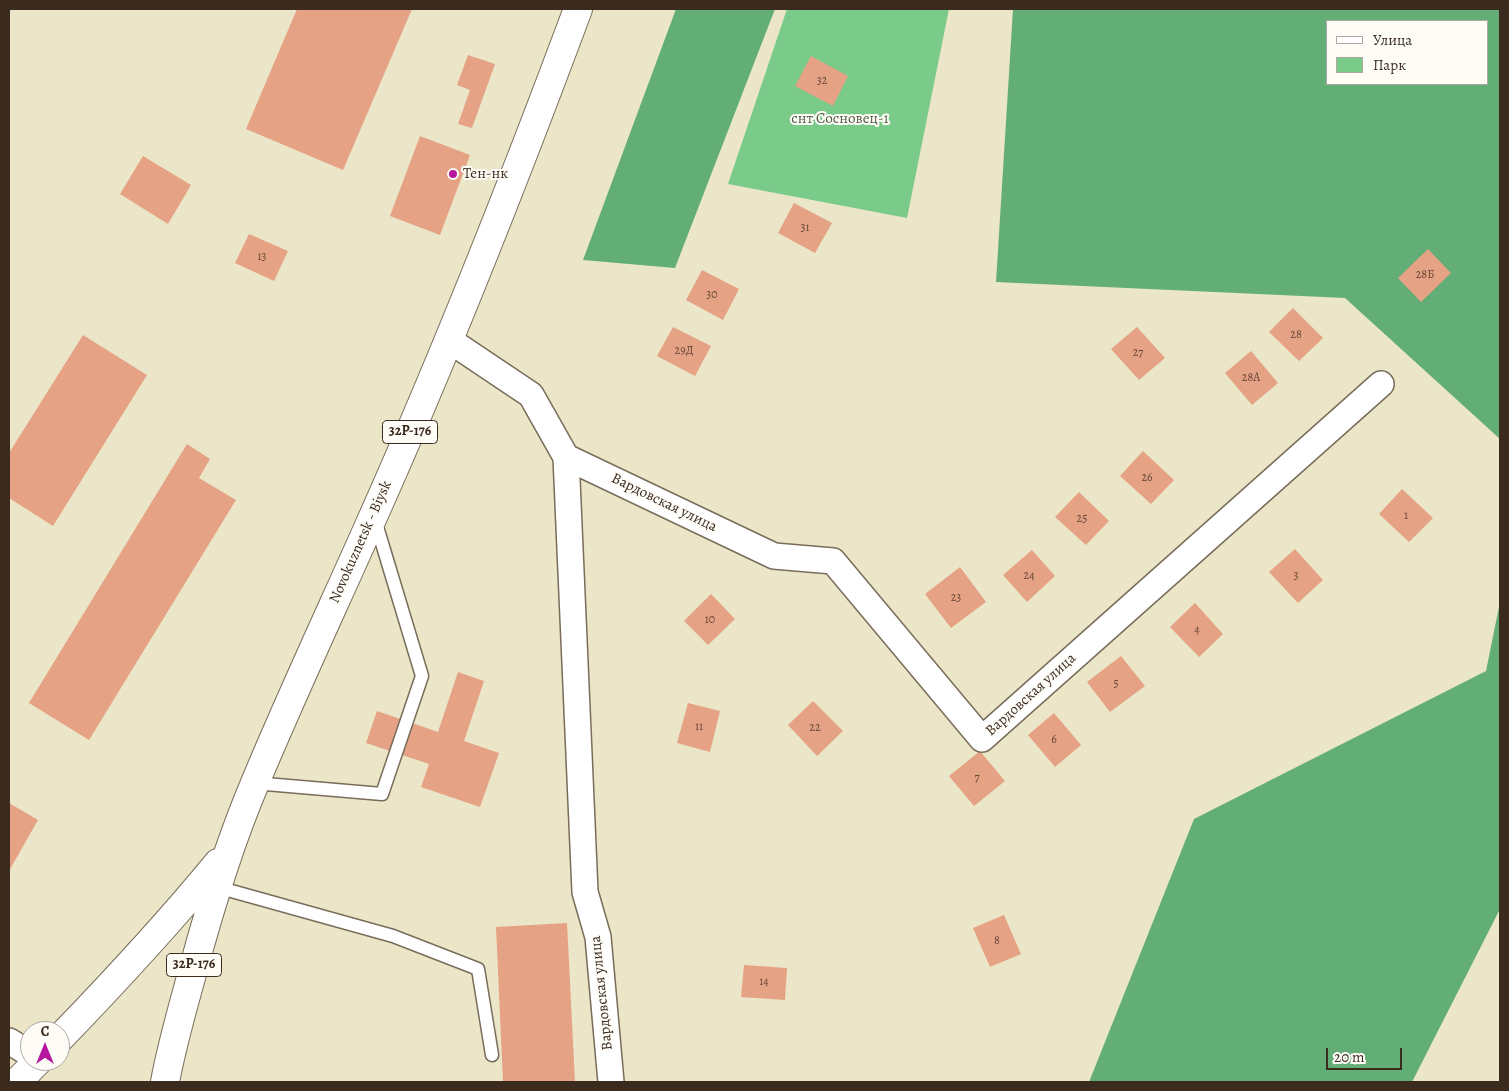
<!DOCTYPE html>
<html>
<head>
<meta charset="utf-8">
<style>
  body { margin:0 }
  #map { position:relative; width:1509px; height:1091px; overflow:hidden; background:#ebe6c8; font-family:Alegreya,serif }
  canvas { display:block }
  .frame { position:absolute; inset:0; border:10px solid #3b2a1e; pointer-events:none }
  .legend { position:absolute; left:1326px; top:20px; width:162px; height:65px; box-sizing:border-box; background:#fdfcf7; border:1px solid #afa8a0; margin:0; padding:6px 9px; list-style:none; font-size:15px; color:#3b2a1e }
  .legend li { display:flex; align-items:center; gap:10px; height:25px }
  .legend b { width:25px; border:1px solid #afa8a0 }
  .north { position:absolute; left:20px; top:1021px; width:50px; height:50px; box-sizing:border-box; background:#fdfcf7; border:1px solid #afa8a0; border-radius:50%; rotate:0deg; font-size:14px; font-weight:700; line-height:20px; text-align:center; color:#3b2a1e }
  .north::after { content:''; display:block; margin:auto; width:18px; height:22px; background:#b5179e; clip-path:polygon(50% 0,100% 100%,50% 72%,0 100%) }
  .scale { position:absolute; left:1326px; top:1048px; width:76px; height:22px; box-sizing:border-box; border:2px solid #3b2a1e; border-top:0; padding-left:6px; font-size:15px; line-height:18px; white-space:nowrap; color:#3b2a1e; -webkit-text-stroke:4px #fdfcf7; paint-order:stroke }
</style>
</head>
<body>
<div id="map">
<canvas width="1509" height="1091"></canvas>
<div class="frame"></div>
<ul class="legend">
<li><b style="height:6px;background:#fff"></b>Улица</li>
<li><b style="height:14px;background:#7aca8a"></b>Парк</li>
</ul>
<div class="north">С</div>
<div class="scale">20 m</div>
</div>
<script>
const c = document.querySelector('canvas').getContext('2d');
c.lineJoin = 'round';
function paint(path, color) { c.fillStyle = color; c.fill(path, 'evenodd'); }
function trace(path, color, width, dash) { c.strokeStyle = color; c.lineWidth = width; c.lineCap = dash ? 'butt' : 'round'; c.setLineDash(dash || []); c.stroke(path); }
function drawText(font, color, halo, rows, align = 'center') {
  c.font = font + ' Alegreya,serif'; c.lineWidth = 4; c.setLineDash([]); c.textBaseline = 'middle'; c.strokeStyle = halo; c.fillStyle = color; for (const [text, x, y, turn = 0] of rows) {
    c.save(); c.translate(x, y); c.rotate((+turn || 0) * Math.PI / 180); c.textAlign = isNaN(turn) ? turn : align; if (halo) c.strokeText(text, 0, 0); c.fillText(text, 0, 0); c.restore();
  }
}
paint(new Path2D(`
  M787 9H949L907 218 728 184Z`), '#7aca8a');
paint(new Path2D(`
  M676 9H775L675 268 583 260Z
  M1013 9H1500V439L1345 298 996 282ZM1328 21H1488V84H1328Z
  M1500 602V909L1412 1082H1089L1194 819 1486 671Z`), '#63ae76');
paint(new Path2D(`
  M297 9H412L343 170 246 129Z
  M468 55 495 64 472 128 458 124 470 90 457 85Z
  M811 56 848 76 833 106 795 86Z
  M420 136 470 155 440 235 390 216Z
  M143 156 191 185 168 224 120 194Z
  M794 203 832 223 815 253 778 233Z
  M249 234 288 251 274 281 235 263Z
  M1428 249 1451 273 1421 302 1398 278Z
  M702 270 739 289 723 320 686 300Z
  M1293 308 1323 338 1299 361 1269 332Z
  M673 327 711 346 695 376 657 356Z
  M1137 327 1165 358 1139 380 1111 349Z
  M83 335 147 375 53 526 9 498V453Z
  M1251 351 1278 383 1252 405 1225 373Z
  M187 444 210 459 199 478 236 500 89 740 29 703Z
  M1143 451 1174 480 1151 504 1120 476Z
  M1402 489 1433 518 1409 542 1379 514Z
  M1079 492 1109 521 1086 545 1055 517Z
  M1295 549 1323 580 1298 603 1269 572Z
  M1032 550 1055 576 1027 602 1003 575Z
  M960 567 986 602 951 628 925 594Z
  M711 594 735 619 708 645 684 621Z
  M1195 603 1223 634 1199 657 1170 627Z
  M1121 656 1145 686 1110 712 1087 682Z
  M458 672 484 681 464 741 499 753 480 807 421 787 429 764 366 743 377 711 438 732Z
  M813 701 843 731 817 756 788 725Z
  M688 703 720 711 710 752 677 743Z
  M1054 713 1081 745 1055 767 1028 735Z
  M980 751 1005 781 974 806 949 776Z
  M9 803 38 820 9 871Z
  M1004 915 1021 954 990 967 973 928Z
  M567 923 575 1082H503L496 927Z
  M744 965 787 968 785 1000 741 997Z`), '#e5a284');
const lane = new Path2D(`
  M254 783 382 794 422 676 375 520
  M217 887 393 936 478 969 492 1055`);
const street = new Path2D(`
  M449 340 531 395 566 457 774 556 833 561 982 739 1381 384
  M566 457 585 892 598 937 611 1082
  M9 1041 30 1054`);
const primary = new Path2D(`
  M60 1038C115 981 168 924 218 863
  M17 1082 38 1061
  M165 1082C172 1044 183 1007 193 970 210 907 229 844 255 783 292 694 333 607 372 519 447 351 514 181 578 9`);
trace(lane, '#796c5a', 15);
trace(street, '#796c5a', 28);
trace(primary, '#796c5a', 30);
trace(lane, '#fff', 12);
trace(street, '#fff', 25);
trace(primary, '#fff', 28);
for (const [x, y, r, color] of [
  [453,174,5,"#b5179e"]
]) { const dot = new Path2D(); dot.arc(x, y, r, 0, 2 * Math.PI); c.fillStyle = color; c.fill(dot); trace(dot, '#fdfcf7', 2); }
drawText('12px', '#664838', null, [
  ["32",822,81],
  ["31",805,228],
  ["13",262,257],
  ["28Б",1425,275],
  ["30",712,295],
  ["28",1296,335],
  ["29Д",684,351],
  ["27",1138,353],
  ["28А",1251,378],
  ["26",1147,478],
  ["1",1406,516],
  ["25",1082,519],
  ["24",1029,576],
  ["3",1296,576],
  ["23",956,598],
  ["10",710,620],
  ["4",1197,630],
  ["5",1116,684],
  ["11",699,727],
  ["22",815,728],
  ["6",1054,740],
  ["7",977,778],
  ["8",997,941],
  ["14",764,982]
]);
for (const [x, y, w] of [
  [410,432,55],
  [194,965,55]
]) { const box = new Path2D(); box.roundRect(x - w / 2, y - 11.5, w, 23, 4); c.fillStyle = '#fdfcf7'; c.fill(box); trace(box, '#3b2a1e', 1); }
drawText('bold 14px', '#3b2a1e', null, [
  ["32Р-176",410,432],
  ["32Р-176",194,965]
]);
drawText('15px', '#4e5a3e', '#fdfcf7', [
  ["снт Сосновец-1",840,119]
]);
drawText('15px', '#3b2a1e', '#fdfcf7', [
  ["Тен-нк",463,174]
], 'left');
drawText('15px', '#3b2a1e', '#fdfcf7', [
  ["Вардовская улица",664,503,26],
  ["Novokuznetsk - Biysk",361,542,-66],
  ["Вардовская улица",1031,695,-42],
  ["Вардовская улица",602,993,-96]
]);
</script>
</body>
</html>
